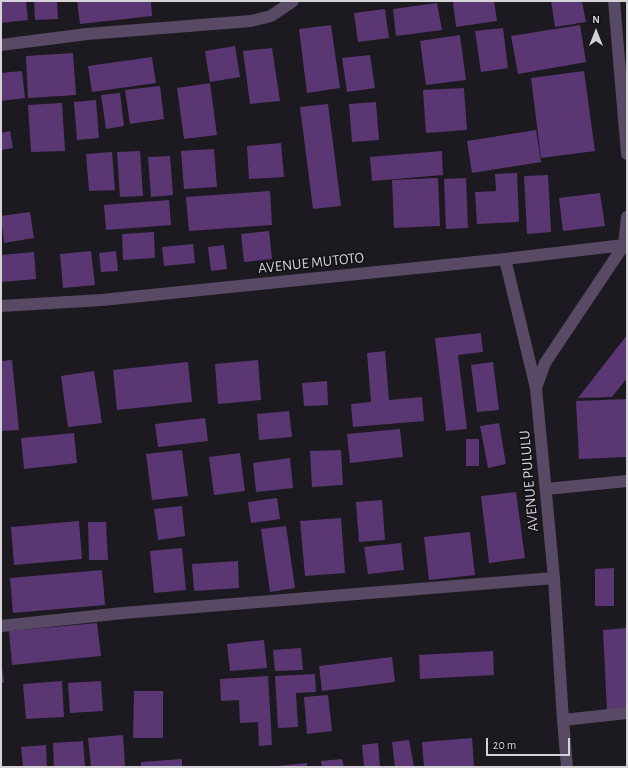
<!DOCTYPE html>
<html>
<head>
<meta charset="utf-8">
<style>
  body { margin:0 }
  #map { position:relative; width:628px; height:768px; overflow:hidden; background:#1d1920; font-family:"Alegreya Sans",sans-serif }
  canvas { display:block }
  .frame { position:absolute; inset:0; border:2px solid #d6d3d8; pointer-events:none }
  .north { position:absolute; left:576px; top:12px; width:40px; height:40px; -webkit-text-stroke:3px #141017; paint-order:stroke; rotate:0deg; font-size:11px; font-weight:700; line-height:16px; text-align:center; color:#d6d3d8 }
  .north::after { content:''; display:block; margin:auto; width:14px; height:18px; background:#d6d3d8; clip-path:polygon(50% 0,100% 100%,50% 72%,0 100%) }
  .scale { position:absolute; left:486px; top:738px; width:84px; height:18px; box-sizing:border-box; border:2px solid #d6d3d8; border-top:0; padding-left:5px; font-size:12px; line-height:14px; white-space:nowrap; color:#d6d3d8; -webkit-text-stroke:3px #141017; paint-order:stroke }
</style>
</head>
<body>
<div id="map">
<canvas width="628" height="768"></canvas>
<div class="frame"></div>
<div class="north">N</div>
<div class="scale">20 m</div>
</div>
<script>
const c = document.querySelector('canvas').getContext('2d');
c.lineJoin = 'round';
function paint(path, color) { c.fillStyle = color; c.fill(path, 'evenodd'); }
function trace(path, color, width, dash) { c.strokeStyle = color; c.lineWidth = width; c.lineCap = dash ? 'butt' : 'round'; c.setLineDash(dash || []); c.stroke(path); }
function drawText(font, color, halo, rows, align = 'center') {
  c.font = font + ' "Alegreya Sans",sans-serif'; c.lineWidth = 3; c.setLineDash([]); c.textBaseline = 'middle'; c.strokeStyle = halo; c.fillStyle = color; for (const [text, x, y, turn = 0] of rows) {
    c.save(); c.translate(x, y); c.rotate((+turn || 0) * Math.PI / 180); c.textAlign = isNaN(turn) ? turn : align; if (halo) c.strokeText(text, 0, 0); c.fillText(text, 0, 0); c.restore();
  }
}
paint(new Path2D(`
  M1 1H26L28 20 1 23Z
  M34 1H57L58 19 35 20Z
  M77 1H151L152 16 80 24Z
  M457 1H494L497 21 456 27 453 2Z
  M551 1H582L586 22 555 27Z
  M437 3 442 30 396 36 393 9Z
  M385 9 389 38 358 42 354 13Z
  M331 25 340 88 307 93 299 29Z
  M580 25 586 62 518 74 511 36Z
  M503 28 508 68 481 72 475 31Z
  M460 35 466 80 426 85 420 41Z
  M235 46 240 77 210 82 205 51Z
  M272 48 280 101 250 104 243 51Z
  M73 53 76 95 28 98 26 56Z
  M370 55 375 88 347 92 342 58Z
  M152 57 156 83 92 92 88 66Z
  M22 71 25 98 1 101V73Z
  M584 71 595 151 541 158 531 78Z
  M210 83 217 135 184 139 177 88Z
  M160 86 164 119 130 124 125 90Z
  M464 88 467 130 426 133 423 90Z
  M120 93 124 126 106 129 101 95Z
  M96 100 99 138 77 140 74 102Z
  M376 102 379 140 352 142 349 104Z
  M62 103 65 151 31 152 28 105Z
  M328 104 341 206 313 209 300 107Z
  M536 130 541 162 472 173 467 141Z
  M10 131 13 148 1 150V133Z
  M281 143 284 177 249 179 247 146Z
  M214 149 217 187 184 189 181 151Z
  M140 151 143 196 120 197 117 152Z
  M442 151 443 175 372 181 370 157Z
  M112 152 115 190 89 191 86 154Z
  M170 156 173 195 151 197 148 157Z
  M517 173 519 222 477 224 475 192 496 191 495 174Z
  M548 175 551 232 527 234 524 176Z
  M438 178 440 226 394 228 392 180Z
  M466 178 468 228 446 229 444 179Z
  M270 191 272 225 189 231 186 197Z
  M600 193 605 226 563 231 559 198Z
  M169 200 171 225 106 230 104 205Z
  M30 212 34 238 4 243 1 216Z
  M269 231 272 259 244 262 241 234Z
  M154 232 155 258 123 260 122 234Z
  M193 244 195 263 164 266 162 247Z
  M224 245 227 269 211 271 208 247Z
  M91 251 95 285 63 288 60 254Z
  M116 251 118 271 101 272 99 253Z
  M34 252 36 279 1 282V255Z
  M481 333 483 352 458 355 467 429 446 431 435 338Z
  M627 335V378L612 397 578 398Z
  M385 351 389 400 422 397 424 421 353 427 351 404 371 402 367 353Z
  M12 360 19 430 1 431V361Z
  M258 360 261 400 218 404 215 364Z
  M188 362 192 402 117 410 113 370Z
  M493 362 499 410 477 412 471 365Z
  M94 371 102 423 68 427 61 376Z
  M327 381 328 405 304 406 302 383Z
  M627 399V457L579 459 576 401Z
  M289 411 292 437 259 440 257 414Z
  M205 418 208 441 158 447 155 424Z
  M499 423 506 464 488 468 480 426Z
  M400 429 403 457 350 463 347 434Z
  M74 433 77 463 24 469 21 438Z
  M466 439H479V466H466Z
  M182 450 188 496 152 500 146 454Z
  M341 450 343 485 312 487 310 451Z
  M240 453 245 491 214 495 209 457Z
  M290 458 293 488 256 492 253 463Z
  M516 492 525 558 489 563 481 496Z
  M277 498 280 519 251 523 248 502Z
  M382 500 385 540 359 542 356 502Z
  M182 506 185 536 158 540 154 509Z
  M341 518 345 573 305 576 300 521Z
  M79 521 82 559 14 565 11 527Z
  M88 522H106L108 560H89Z
  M286 526 295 588 270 592 261 529Z
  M470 532 475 575 429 580 424 537Z
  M401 543 404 570 368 574 364 547Z
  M182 548 186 590 154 593 150 551Z
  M238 561 239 588 194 591 192 564Z
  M614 568V606H595V569Z
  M102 570 105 605 13 613 10 578Z
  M97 623 101 656 12 665 9 631Z
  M627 628V709L607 710 603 630Z
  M264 640 267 668 230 671 227 644Z
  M301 648 303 670 275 671 273 650Z
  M493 651 494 675 420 679 419 655Z
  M392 657 395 682 322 691 319 666Z
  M1 666H2L4 683H1Z
  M315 674 316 692 296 693 298 727 278 728 275 676Z
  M268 676 272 745 259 746 258 722 240 723 239 700 221 701 220 679Z
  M62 681 64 717 26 719 23 684Z
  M101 681 103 711 70 713 68 683Z
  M134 691H163V738H133Z
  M328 695 332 731 307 734 304 697Z
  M123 735 125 767H91L88 738Z
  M472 738 474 767H424L422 742Z
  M409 740 414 767H395L392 742Z
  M83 741 85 767H54L53 743Z
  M378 743 380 767H364L362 745Z
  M46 745 47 767H23L21 747Z
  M182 759V767H141V762Z
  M342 759 344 767H322L321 761Z
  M307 763V767H276V766Z`), '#5a3772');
trace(new Path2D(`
  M614 1 627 154
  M1 45 87 34 251 21 271 16 293 1
  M505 259 536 388
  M1 306 102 300 505 259 624 245
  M546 489 627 481
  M1 626 123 613 554 578
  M563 720 627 713
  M567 767 563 720 554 578 536 388 545 363 624 245 627 217`), '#584a64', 12);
drawText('15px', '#d6d3d8', '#141017', [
  ["AVENUE MUTOTO",311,263,-6],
  ["AVENUE PULULU",529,481,-95]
]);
</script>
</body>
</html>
